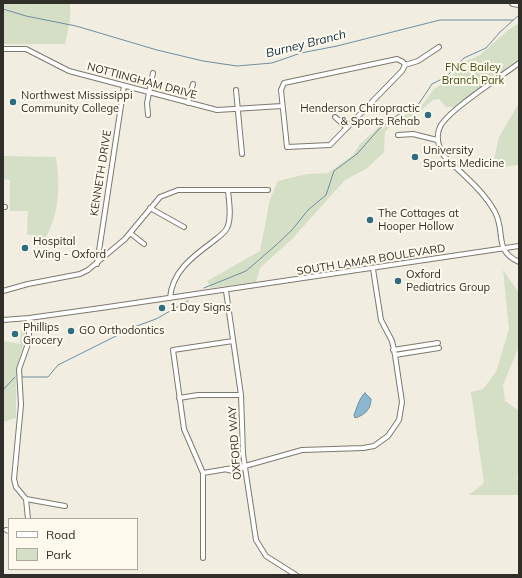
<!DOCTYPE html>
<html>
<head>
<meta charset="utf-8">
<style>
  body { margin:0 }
  #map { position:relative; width:522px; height:578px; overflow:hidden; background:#f1ede0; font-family:Mulish,sans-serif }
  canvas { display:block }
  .frame { position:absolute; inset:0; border:4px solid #302e29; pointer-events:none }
  .legend { position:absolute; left:8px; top:518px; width:130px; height:52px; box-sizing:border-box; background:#fffaed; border:1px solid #aca89f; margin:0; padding:5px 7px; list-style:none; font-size:12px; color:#302e29 }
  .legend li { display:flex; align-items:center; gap:8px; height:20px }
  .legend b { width:20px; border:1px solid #aca89f }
</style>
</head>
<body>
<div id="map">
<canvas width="522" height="578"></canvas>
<div class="frame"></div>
<ul class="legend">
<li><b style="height:5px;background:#fff"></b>Road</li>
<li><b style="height:11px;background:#d4dfc6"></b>Park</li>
</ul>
</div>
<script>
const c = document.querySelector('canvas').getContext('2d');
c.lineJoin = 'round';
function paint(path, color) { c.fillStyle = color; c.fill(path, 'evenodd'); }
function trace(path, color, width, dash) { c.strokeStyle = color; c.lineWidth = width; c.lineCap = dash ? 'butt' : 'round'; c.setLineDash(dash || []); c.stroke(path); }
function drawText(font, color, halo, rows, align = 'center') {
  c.font = font + ' Mulish,sans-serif'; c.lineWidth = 4; c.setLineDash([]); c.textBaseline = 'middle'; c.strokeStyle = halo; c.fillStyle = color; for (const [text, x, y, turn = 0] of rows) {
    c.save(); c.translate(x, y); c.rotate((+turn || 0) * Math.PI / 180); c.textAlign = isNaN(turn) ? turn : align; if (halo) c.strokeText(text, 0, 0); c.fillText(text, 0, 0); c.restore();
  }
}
paint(new Path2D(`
  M3 3H70V20L65 44H3Z
  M519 23V58L455 107H446L439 99 433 100 418 113 390 126 385 132 384 152 366 169 345 180 292 239 260 268 256 282 211 288 207 281 260 251 270 199 278 181 307 174 328 173 353 155 360 144 379 127 382 129 391 122 421 107 434 89 447 81 464 62 480 55 507 31Z
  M519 103V165L492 168 499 137Z
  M3 156 56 157C60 187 60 212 45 239L27 234 28 211H10V180L3 179Z
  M503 270 519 293V346L503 385 505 401 519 411V471L517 476 519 495H469L484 483 471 392 483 389 496 372 509 329Z
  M25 329 26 339 16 368V418L3 422V341L20 344 21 330Z`), '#d4dfc6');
const water = new Path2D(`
  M365 393 371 399C371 409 365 415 355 418L354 415C357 408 359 398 365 393Z`);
paint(water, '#8bb7d0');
trace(water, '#708e9e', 1);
trace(new Path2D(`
  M3 9 26 16 76 26 157 50 203 61 237 66 272 63 301 53 337 46 440 20H513
  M204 288 246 271 275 246 292 230 308 210 326 195 334 171 357 154 379 129 396 116 418 105 432 84 446 77 464 58 486 48 500 32 519 15
  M22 377H48L58 365 134 327 156 319 188 301
  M3 390 15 377`), '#708e9e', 1);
const minor = new Path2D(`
  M3 49H26L69 71 217 110 282 106
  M397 59 403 62 405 65 402 71 330 145 287 147 281 90 284 83Z
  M519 63C502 76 447 111 440 127 435 138 439 148 444 156 462 174 483 190 495 212 506 233 493 250 519 262
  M405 65 418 61 439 47
  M236 90 242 154
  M188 103 193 84
  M148 115 147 103 153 73
  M335 117 347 128
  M398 135 413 134 437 140
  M3 207H5
  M150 208 184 227
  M130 233 144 244
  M97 264 124 86
  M3 291 28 284 80 274 88 270 125 239 160 197 178 190H268
  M226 291 241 395 243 454 256 540 266 556 296 575
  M170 298C172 272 192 257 211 243 217 238 224 234 227 228 232 218 229 201 228 191
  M29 318V341L19 369 21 405 14 479 16 487 26 499 65 506
  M3 320 29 318 101 308 519 246
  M393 350 438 343
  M395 355 439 348
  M179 398 198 395H241
  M225 469C232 472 239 471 245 466
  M203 473 245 466 302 450 363 448 374 446 388 436 399 420 402 402 395 355 392 341 381 320 373 269
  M26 499 28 519
  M6 530 9 531
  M203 558V473L184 429 173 350 233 341`);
const highway = new Path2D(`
  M513 3 519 4`);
trace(minor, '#7d7a6e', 6);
trace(highway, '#7d7a6e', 8);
trace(minor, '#fff', 4);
trace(highway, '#fff', 6);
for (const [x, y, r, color] of [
  [13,102,4,"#2e6c82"],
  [428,115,4,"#2e6c82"],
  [415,157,4,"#2e6c82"],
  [370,220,4,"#2e6c82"],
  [25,248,4,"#2e6c82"],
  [398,281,4,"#2e6c82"],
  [162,308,4,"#2e6c82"],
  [71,331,4,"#2e6c82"],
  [15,334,4,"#2e6c82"]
]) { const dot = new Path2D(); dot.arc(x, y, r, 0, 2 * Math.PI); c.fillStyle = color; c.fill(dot); trace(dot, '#fffaed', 1.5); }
drawText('11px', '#394f13', '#fffaed', [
  ["FNC Bailey",473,68],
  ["Branch Park",473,81]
]);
drawText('11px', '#302e29', '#fffaed', [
  ["NOTTIINGHAM DRIVE",142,81,15],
  ["KENNETH DRIVE",101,173,-81],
  ["SOUTH LAMAR BOULEVARD",371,260,-9],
  ["OXFORD WAY",235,443,-94]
]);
drawText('11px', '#302e29', '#fffaed', [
  ["Northwest Mississippi",21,96],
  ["Community College",21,109],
  ["Henderson Chiropractic",420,109,"right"],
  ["& Sports Rehab",420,122,"right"],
  ["University",423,151],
  ["Sports Medicine",423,164],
  ["The Cottages at",378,214],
  ["Hooper Hollow",378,227],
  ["Hospital",33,242],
  ["Wing - Oxford",33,255],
  ["Oxford",406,275],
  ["Pediatrics Group",406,288],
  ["1 Day Signs",170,308],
  ["Phillips",23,328],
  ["Grocery",23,341],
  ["GO Orthodontics",79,331]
], 'left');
drawText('italic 12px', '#062d40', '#fffaed', [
  ["Burney Branch",306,44,-14]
]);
</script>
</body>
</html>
